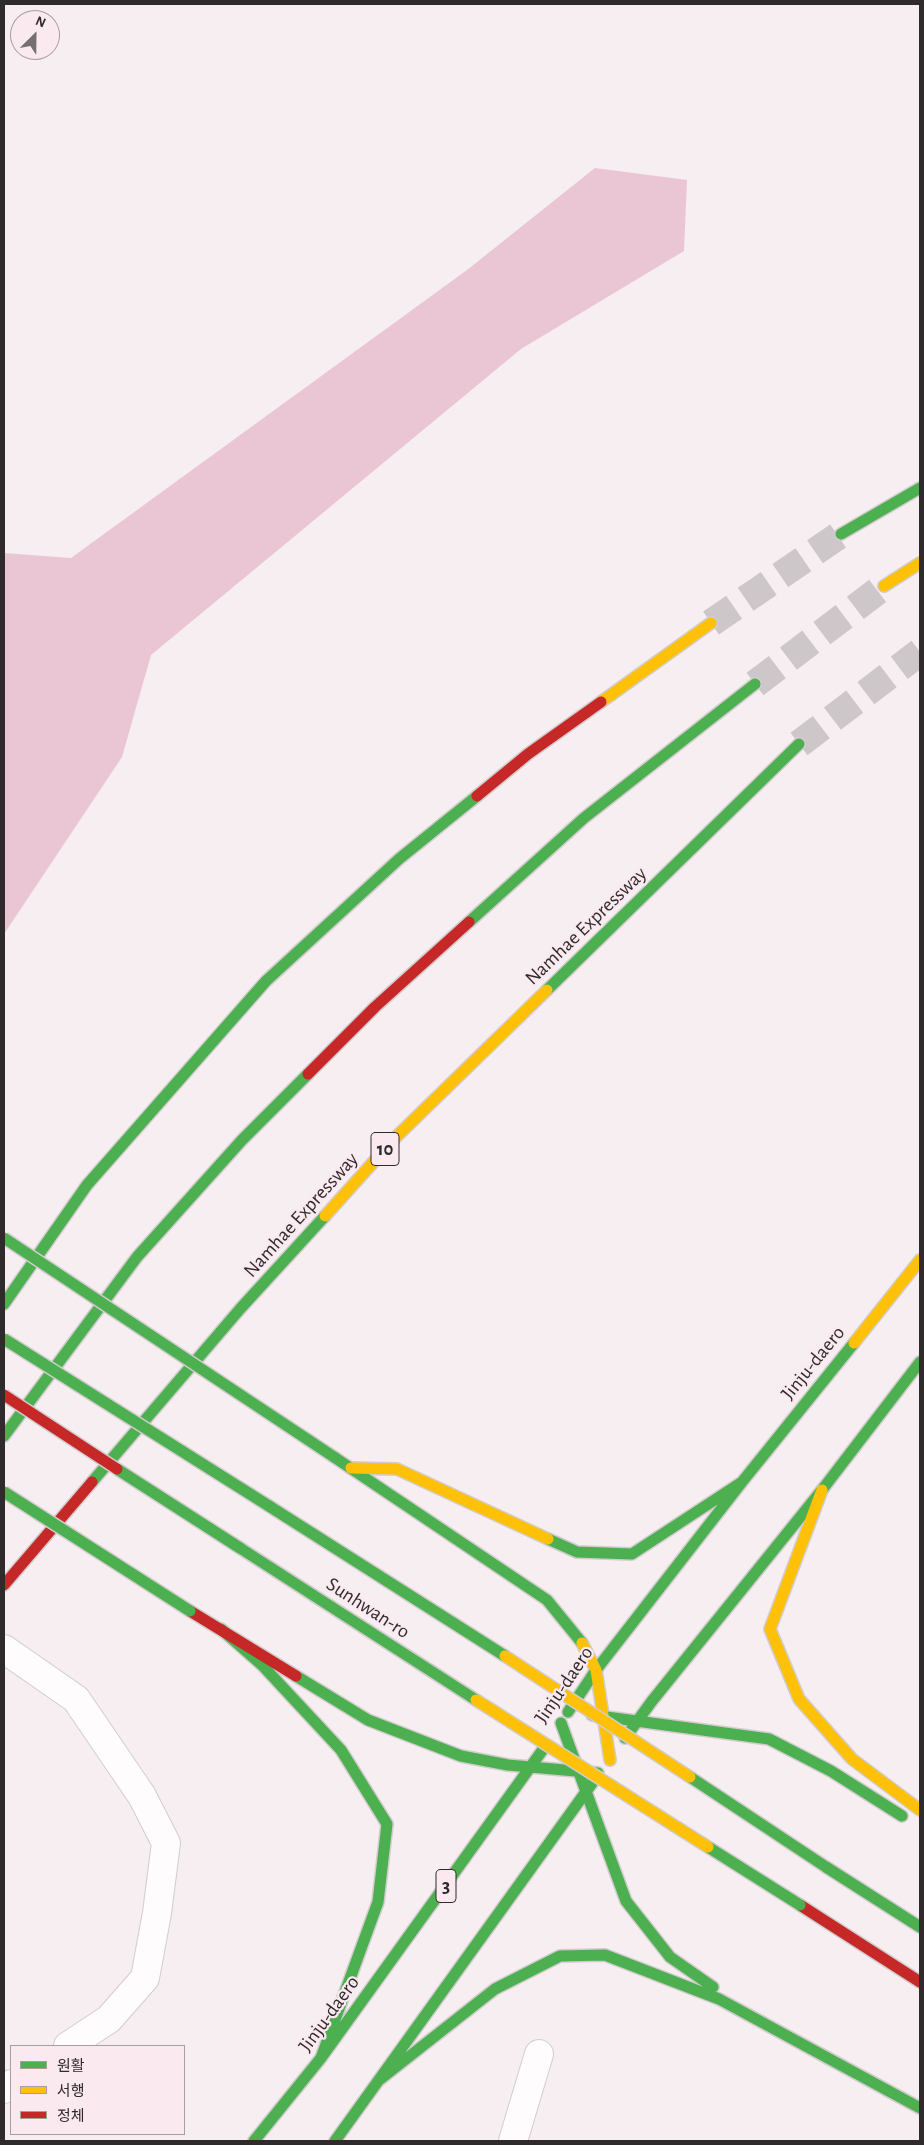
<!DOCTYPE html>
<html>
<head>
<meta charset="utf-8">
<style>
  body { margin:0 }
  #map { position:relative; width:924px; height:2145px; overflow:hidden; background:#f6eef1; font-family:"Alegreya Sans","Noto Sans KR",sans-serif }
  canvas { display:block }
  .frame { position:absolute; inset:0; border:5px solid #2f2a2c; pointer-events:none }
  .legend { position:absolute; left:10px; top:2045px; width:175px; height:90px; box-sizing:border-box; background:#faeaf0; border:1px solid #a99da2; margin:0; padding:6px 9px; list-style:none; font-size:15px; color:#2f2a2c }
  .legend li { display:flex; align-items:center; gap:10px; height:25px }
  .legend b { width:25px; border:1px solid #a99da2 }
  .north { position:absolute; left:10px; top:10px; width:50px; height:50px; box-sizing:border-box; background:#faeaf0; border:1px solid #a99da2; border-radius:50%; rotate:23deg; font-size:14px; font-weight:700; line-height:20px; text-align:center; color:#2f2a2c }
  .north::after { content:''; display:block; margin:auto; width:18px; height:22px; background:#756f71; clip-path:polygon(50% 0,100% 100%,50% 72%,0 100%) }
</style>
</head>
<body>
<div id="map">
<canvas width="924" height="2145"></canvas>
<div class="frame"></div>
<ul class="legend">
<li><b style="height:6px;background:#4caf50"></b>원활</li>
<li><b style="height:6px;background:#ffc107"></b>서행</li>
<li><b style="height:6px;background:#c62828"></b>정체</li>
</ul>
<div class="north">N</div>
</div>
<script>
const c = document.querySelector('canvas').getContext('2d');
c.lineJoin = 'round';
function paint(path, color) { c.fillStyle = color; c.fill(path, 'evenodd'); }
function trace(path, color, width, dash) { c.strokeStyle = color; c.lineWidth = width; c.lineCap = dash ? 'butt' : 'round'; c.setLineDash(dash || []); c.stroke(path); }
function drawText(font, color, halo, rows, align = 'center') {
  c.font = font + ' "Alegreya Sans",sans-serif'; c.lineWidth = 4.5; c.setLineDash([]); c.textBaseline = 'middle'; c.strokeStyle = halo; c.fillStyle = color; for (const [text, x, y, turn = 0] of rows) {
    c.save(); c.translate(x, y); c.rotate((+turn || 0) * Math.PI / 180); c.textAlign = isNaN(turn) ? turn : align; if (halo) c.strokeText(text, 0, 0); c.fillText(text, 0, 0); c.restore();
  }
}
paint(new Path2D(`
  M595 168 687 180 684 251 521 349 151 655 122 757 4 934V553L71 558 467 270Z`), '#eac6d4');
trace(new Path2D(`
  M711 623 841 534
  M755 684 884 586
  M799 744 920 652`), '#cec7ca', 28, [28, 14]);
const street = new Path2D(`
  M4 1649 76 1699 142 1796 166 1843 157 1913 145 1978 109 2019 68 2046
  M4 2089 11 2084
  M513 2141 539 2054`);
const fast = new Path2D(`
  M841 534 920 488
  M469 922 584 818 755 684
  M547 990 799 744
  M4 1304 87 1185 266 981 399 859 477 796
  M4 1436 137 1257 242 1140 308 1074
  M334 1457 547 1600 582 1643
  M92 1482 240 1309 325 1216
  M269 1506 505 1656
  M548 1539 577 1552 632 1554 742 1482
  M240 1548 476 1700
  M221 1629 262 1665 341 1750 387 1824 378 1902 321 2058
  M296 1676 368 1720 461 1756 508 1765 598 1773
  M568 1712 596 1670 742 1482 854 1343
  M592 1715 769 1739 831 1771 902 1816
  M561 1723 626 1901 670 1957 713 1987
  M625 1738 652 1701 822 1490 920 1362
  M826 1867 920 1927
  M378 2081 495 1989 560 1956 605 1955 719 1999 920 2108
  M254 2141 321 2058 544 1748
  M335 2141 598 1775`);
const slow = new Path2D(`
  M884 586 920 563
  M601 702 711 623
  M325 1216 396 1137 547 990
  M854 1343 920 1260
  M351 1468 397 1469 548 1539
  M822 1490 770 1629 799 1699 852 1759 920 1810
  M582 1643 596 1670 610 1760`);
const jam = new Path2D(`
  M477 796 528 754 601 702
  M308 1074 375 1007 469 922
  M4 1585 92 1482
  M190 1611 296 1676
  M800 1905 920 1982`);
trace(street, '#d2ccce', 30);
trace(fast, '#d2ccce', 14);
trace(slow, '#d2ccce', 14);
trace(jam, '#d2ccce', 14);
trace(street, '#fefcfd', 28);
trace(fast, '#4caf50', 11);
trace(slow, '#ffc107', 11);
trace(jam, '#c62828', 11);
const fastBridge = new Path2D(`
  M4 1238 334 1457
  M4 1339 269 1506
  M117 1469 240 1548
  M4 1492 190 1611
  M690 1777 826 1867
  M708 1847 800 1905`);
const slowBridge = new Path2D(`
  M505 1656 690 1777
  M476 1700 708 1847`);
const jamBridge = new Path2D(`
  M4 1395 117 1469`);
trace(fastBridge, '#d2ccce', 14, []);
trace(slowBridge, '#d2ccce', 14, []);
trace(jamBridge, '#d2ccce', 14, []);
trace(fastBridge, '#4caf50', 11);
trace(slowBridge, '#ffc107', 11);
trace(jamBridge, '#c62828', 11);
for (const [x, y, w] of [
  [385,1149,28],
  [446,1886,20]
]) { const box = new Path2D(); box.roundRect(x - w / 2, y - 16.5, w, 33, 4); c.fillStyle = '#faeaf0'; c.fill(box); trace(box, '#2f2a2c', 1); }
drawText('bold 19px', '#2f2a2c', null, [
  ["10",385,1149],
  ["3",446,1886]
]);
drawText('20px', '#2f2a2c', '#faeaf0', [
  ["Namhae Expressway",586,926,-44],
  ["Namhae Expressway",301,1215,-48],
  ["Jinju-daero",813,1363,-51],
  ["Sunhwan-ro",368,1608,33],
  ["Jinju-daero",564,1685,-56],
  ["Jinju-daero",329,2014,-54]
]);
</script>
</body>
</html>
